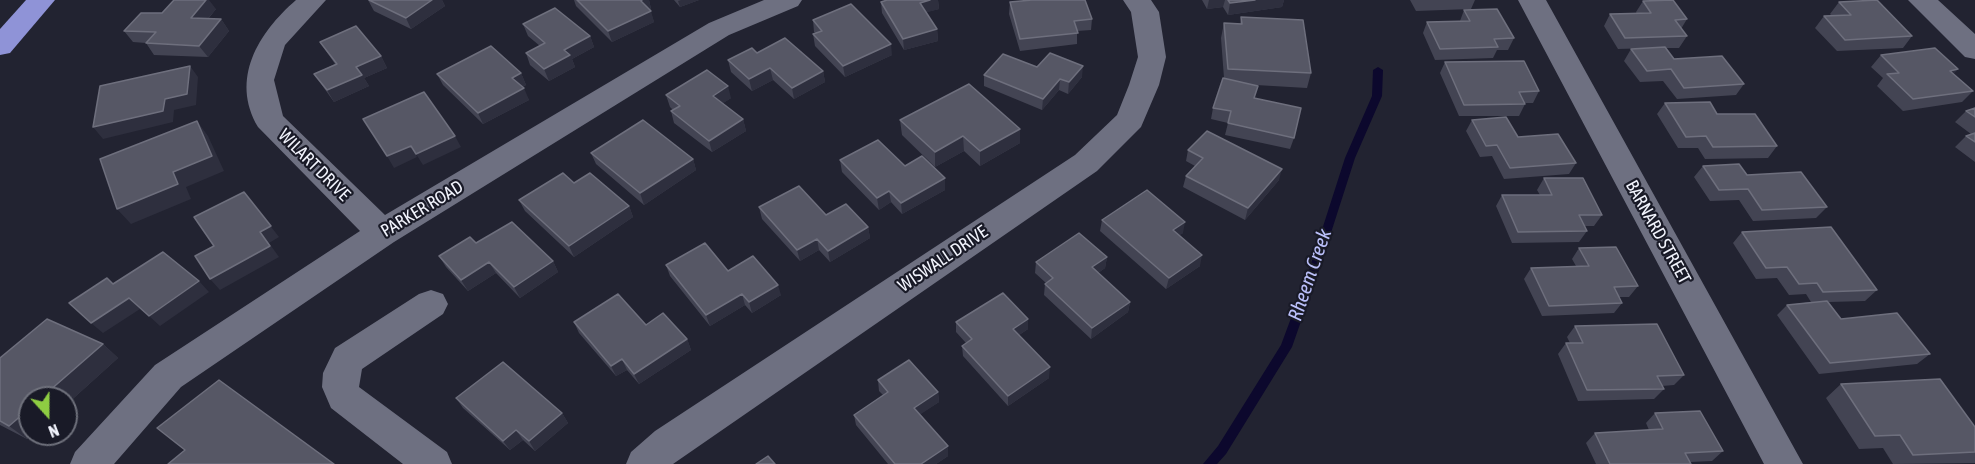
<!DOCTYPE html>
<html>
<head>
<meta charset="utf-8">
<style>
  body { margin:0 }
  #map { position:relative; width:1975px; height:464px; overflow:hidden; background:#222331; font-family:"Asap Condensed",sans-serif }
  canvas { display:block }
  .north { position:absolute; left:18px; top:386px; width:60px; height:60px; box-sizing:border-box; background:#191a27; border:2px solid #6f717c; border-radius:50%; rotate:159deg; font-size:16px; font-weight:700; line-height:24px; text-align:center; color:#f1f3fc }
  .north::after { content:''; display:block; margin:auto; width:21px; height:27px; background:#8ecd42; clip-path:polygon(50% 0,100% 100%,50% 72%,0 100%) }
</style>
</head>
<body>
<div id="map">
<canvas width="1975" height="464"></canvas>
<div class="north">N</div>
</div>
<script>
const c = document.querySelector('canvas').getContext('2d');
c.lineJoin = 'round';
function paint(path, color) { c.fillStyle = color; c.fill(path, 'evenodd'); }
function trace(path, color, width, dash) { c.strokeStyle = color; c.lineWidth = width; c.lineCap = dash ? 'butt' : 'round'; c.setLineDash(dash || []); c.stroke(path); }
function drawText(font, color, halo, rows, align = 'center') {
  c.font = font + ' "Asap Condensed",sans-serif'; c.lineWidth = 4.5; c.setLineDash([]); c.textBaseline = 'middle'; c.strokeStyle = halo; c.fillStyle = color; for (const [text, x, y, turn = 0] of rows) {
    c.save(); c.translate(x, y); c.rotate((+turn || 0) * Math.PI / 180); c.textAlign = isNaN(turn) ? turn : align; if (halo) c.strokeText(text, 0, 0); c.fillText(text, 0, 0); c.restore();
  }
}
paint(new Path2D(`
  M1378 67 1383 70 1382 96 1355 158 1320 267 1292 347 1226 454 1217 464H1203L1218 446 1281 345 1310 267 1345 158 1372 96 1373 70Z`), '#0c082d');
paint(new Path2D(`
  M296 0H326L285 45 274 80 283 116 385 215 709 23 764 0H802L798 6 729 35 394 242 181 387 114 464H70L75 452 155 365 360 231 258 127C230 79 258 33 296 0Z
  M1123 0H1151L1159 12 1166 57 1159 85 1141 127 1097 171 673 464H626L631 452 655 431 1075 155 1117 115 1129 85 1138 57 1131 12Z
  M1518 0H1546L1803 464H1764Z
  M1908 0H1938L1975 34V59L1965 57Z
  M431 290 443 294 448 304 443 314 362 369 359 387 447 452 452 464H403L331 408 322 387 323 373 335 348 419 294Z`), '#6e7081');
paint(new Path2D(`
  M26 0H55L10 53 0 55V29Z`), '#8f93d7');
paint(new Path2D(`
  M368 0H442L445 6 411 29 374 11Z
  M574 0H649L651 9 650 10 654 22 612 42 576 6Z
  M674 0H699L680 7Z
  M887 0H938L939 9 926 12 937 29 938 41 904 50 882 13 881 2Z
  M1202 0H1284L1282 7 1228 15 1223 7 1207 9Z
  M1410 0H1475L1471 9 1416 11Z
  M1643 1 1687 19 1681 29 1687 36 1679 48H1665L1674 59 1744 84 1736 95 1677 99 1663 81 1640 82 1624 61 1631 49 1650 48 1618 49 1604 26 1610 14H1637L1636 12Z
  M1010 2 1092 19 1091 30 1077 31V44L1020 51 1009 14Z
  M1839 2 1912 36 1903 48 1837 51 1815 28 1824 16H1832L1830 14Z
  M216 9 208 19H221L229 31 208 57 154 55 146 43 133 42 124 31 162 13Z
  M1464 10 1514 38 1508 50H1497L1493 58 1435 60 1423 33 1427 22 1460 21Z
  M1241 17 1311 73 1307 88 1256 85 1254 98 1294 138 1290 149 1225 135 1228 123 1211 119 1213 108 1224 78 1221 38 1224 23 1240 24Z
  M813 20 892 55 845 77 815 46 813 34 816 33 814 32Z
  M523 24 590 36 594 47 572 59 575 67 549 81 530 65 526 53 540 46 528 36Z
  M320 42 381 56 387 68 364 78 369 86 334 102 314 74 335 64Z
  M757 53 823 71 825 82 794 99 773 80 752 91 731 72 728 60Z
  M1881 55 1973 91 1962 102 1903 111 1877 86 1883 78 1871 67Z
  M1445 62 1539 91 1533 103H1524L1525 104 1519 116H1459L1440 73Z
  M1037 67 1082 77 1068 94 1059 90 1042 110 984 86V75Z
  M521 73 526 85 522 87 529 100 483 124 443 85 437 74Z
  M666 95 731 98 723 103 743 119 746 131 712 152 674 123 671 111 673 110 670 107Z
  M1665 103 1717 114 1777 146 1768 158 1705 159 1698 148H1678L1657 114Z
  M1975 108V162L1955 147 1966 136 1971 134 1955 122 1966 111Z
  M900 120 1020 129V143L980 166 964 151 935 167 902 135Z
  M1472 120 1576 163 1569 174 1504 179 1492 156 1480 157 1466 131Z
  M1188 150 1279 180 1245 220 1183 187 1186 176 1195 166 1186 161Z
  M591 153 693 159 696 170 644 205 596 164Z
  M840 160 905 166 945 190 902 214 891 202 879 210 842 172Z
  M1703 166 1747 175 1827 207 1816 218 1753 221 1739 200 1710 201 1694 177Z
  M1544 178 1602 215 1594 226H1585L1587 231 1579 242 1512 243 1496 206 1502 195H1540L1537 190Z
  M574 183 629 206 633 217 574 257 525 211 519 200Z
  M759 207 826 215 868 227 870 238 830 262 819 250 800 261 762 219Z
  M1102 220 1183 233 1179 235 1200 266 1166 289 1100 231Z
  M1742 232 1877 290 1865 301 1829 302 1841 319 1930 354 1917 364 1819 374 1777 315 1787 305 1811 302 1806 294 1789 295 1777 278 1756 279 1733 243Z
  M476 243 553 261 558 272 520 298 496 273 468 291 446 267 439 256Z
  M1579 248 1638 286 1629 297H1619L1622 303 1614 313 1542 316 1524 279 1531 268 1576 266 1572 259Z
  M1107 257 1105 268 1098 273 1130 302 1128 312 1091 339 1044 295 1045 284 1046 283 1035 273 1036 262Z
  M666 265 728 271 781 295 752 313 745 305 710 326 670 276Z
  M1028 319V329L1019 335 1049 378 1008 406 963 356 962 346 966 343 956 332V322Z
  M574 322 646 325 687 339 691 350 639 384 627 370 616 376 579 333Z
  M1575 326 1684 375 1674 385 1662 386 1664 389 1654 399 1578 401 1558 354 1566 343H1570L1567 337Z
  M103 344 118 358 66 405V398L27 439 0 425V358Z
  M878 380 938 392 939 402 920 414 948 446V456L936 464H888L856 425 854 415 883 395 879 391Z
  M1841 384 1975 427V463L1893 464 1883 448 1859 449 1826 398Z
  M456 398 562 413 568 423 535 451 523 440 510 450 463 408Z
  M1655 413 1723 451 1712 461 1690 462 1691 464H1596L1586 443 1595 433 1649 430 1646 423Z`), '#434453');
paint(new Path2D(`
  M206 0H209L216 9 199 29 191 18Z
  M432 0H442L445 6 411 29 406 18Z
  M642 0H649L651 9 644 12 641 1Z
  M681 0H699L680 7 678 1Z
  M930 0H938L939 9 921 14 920 3Z
  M1209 0H1225L1223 7 1207 9Z
  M1255 0H1284L1282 7 1228 15 1230 3Z
  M651 11 654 22 612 42 608 31Z
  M221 19 229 31 208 57 199 46Z
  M937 29 938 41 904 50 903 39Z
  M590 36 594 47 572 59 575 67 549 81 544 69 564 50Z
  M891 44 892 55 845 77 843 66Z
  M381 56 387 68 364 78 369 86 334 102 327 90 356 67Z
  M190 66 198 77 196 105 174 110 173 122 103 139 93 127 165 99Z
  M1083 66 1082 77 1068 94 1069 82Z
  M770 68 773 80 752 91 749 79Z
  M1958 69 1948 81 1950 71Z
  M823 71 825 82 794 99 792 88Z
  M521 73 526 85 518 89 512 78Z
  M1060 79 1059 90 1042 110 1043 99Z
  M728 86 731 98 716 108 713 96Z
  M524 88 529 100 483 124 478 113Z
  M743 119 746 131 712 152 709 141Z
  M197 121 208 136 224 171 186 187 191 199 131 224 117 209 173 172Z
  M1020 129V143L980 166V151Z
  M455 136 461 147 423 165 416 154Z
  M963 136 964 151 935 167V152Z
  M411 146 417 157 394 168 387 156Z
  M693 159 696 170 644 205 640 193Z
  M1282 169 1279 180 1245 220 1248 208Z
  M945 178V190L902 214 901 203Z
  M889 191 891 202 879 210 877 198Z
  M244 192 279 237 269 243 279 257 220 290 210 279 260 232Z
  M629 206 633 217 574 257 569 246Z
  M1185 222 1183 233 1171 241 1173 230Z
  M868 227 870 238 830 262 828 251Z
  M817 239 819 250 800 261 797 250Z
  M1202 255 1200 266 1166 289 1169 278Z
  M1107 257 1105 268 1091 278 1092 267Z
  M553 261 558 272 520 298 514 287Z
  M489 262 496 273 468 291 461 280Z
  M199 281 209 292 160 326 149 316Z
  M778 285 781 295 752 313 749 302Z
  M742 294 745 305 710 326 706 315Z
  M129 298 140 309 103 333 91 323Z
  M1130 302 1128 312 1091 339 1092 328Z
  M1028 319V329L1013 339V329Z
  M687 339 691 350 639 384 634 374Z
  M103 344 118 358 66 405V398H41Z
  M622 359 627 370 616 376 611 366Z
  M1050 367 1049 378 1008 406V396Z
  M938 392 939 402 915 418 914 408Z
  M30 408V434H33L27 439 9 426Z
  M562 413 568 423 535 451 529 441Z
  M516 430 523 440 510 450 503 441Z
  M948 446V456L936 464H921Z`), '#2e2f3e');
const building = new Path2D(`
  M174 0H206L191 18 221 19 199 46 146 43 156 32 124 31 141 13H162Z
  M369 0H432L406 18Z
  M577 0H642L641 1 651 11 608 31Z
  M887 0H930L920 3 937 29 903 39 881 2Z
  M1032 0H1085L1092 19 1074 21 1078 33 1020 39 1010 2Z
  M1228 0H1255L1230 3Z
  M1673 0 1687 19 1675 20 1687 36 1625 38 1610 14 1651 13 1643 1Z
  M1877 0 1912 36 1845 40 1824 16 1851 15 1839 2Z
  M851 4 891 44 843 66 813 34 822 31 813 20Z
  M555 8 590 36 564 50 570 55 544 69 526 53 545 43 523 24Z
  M1497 9 1514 38 1494 39 1498 47 1440 49 1427 22 1470 21 1464 10Z
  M1241 17 1303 20 1311 73 1228 69 1224 23 1242 24Z
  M356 26 381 56 356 67 362 75 327 90 314 74 337 64 320 42Z
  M785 38 823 71 792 88 770 68 749 79 728 60 752 48 757 53Z
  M491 46 521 73 512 78 524 88 478 113 437 74Z
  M1665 47 1674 59 1722 56 1744 84 1684 88 1671 69 1647 71 1631 49Z
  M1935 48 1958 69 1950 71 1973 91 1913 99 1887 74 1899 73 1881 55Z
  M1050 53 1083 66 1069 82 1060 79 1043 99 984 75 1003 54 1037 67Z
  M1524 61 1539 91 1519 92 1525 104 1464 105 1445 62Z
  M190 66 187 94 165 99 163 111 93 127 100 86Z
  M707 70 728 86 713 96 743 119 709 141 671 111 680 106 666 95Z
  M1223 78 1258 86 1254 98 1301 108 1294 138 1228 123 1231 111 1213 108Z
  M969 84 1020 129 980 151 963 136 935 152 900 120Z
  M424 92 455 136 416 154 411 146 387 156 363 119Z
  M1710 102 1717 114H1755L1777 146 1713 147 1706 136 1686 137 1665 103Z
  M1975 108V117L1966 111Z
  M1506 117 1518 137 1558 134 1576 163 1510 168 1497 145 1486 146 1472 120Z
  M643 120 693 159 640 193 591 153Z
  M197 121 212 156 173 172 178 184 117 209 100 159Z
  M1207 131 1282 169 1248 208 1186 176 1203 158 1188 150Z
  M1975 133V142L1966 136Z
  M878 140 905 166 922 156 945 178 901 203 889 191 877 198 840 160Z
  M1739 164 1747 175 1801 172 1827 207 1762 210 1748 189 1719 190 1703 166Z
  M563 173 574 183 590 173 629 206 569 246 519 200Z
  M1544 178H1583L1602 215H1579L1587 231 1518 232 1502 195H1552Z
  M799 186 826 215 846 204 868 227 828 251 817 239 797 250 759 207Z
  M1147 190 1185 222 1173 230 1202 255 1169 278 1102 220Z
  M244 192 271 226 260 232 270 246 210 279 195 256 214 246 194 217Z
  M512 222 553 261 514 287 489 262 461 280 439 256 470 237 476 243Z
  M1831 227 1877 290 1823 292 1817 283 1799 284 1787 267 1766 268 1742 232Z
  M1079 233 1107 257 1092 267 1130 302 1092 328 1045 284 1053 278 1036 262Z
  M705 243 728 271 753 256 778 285 749 302 742 294 706 315 666 265Z
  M1616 247 1638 286 1614 287 1622 303 1549 306 1531 268 1589 266 1579 248Z
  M163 252 199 281 149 316 129 298 91 323 69 303 107 278 113 284Z
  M1003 293 1028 319 1013 329 1050 367 1008 396 962 346 972 339 956 322Z
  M618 294 646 325 663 313 687 339 634 374 622 359 611 366 574 322Z
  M1827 301 1841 319 1897 313 1930 354 1830 363 1787 305Z
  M47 319 103 344 41 398H30V408L9 426 0 421V358Z
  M1657 324 1684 375 1657 376 1664 389 1587 390 1566 343H1583L1575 326Z
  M909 360 938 392 914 408 948 446 921 464H895L854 415 888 392 878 380Z
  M503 362 562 413 529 441 516 430 503 441 456 398Z
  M1940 379 1975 427V452L1913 455 1900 435 1875 436 1841 384Z
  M219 380 334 464H168L185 450 157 428Z
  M1700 411 1723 451 1685 453 1691 464H1610L1595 433 1663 429 1655 413Z
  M768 456 775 464H756Z`);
paint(building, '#565765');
trace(building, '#6e6f7d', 1.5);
drawText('18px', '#f1f3fc', '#191a27', [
  ["WILART DRIVE",314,165,45],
  ["PARKER ROAD",422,209,-31],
  ["BARNARD STREET",1658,232,61],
  ["WISWALL DRIVE",943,259,-34]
]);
drawText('italic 20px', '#bbc0fa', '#191a27', [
  ["Rheem Creek",1310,275,-71]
]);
</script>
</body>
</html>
